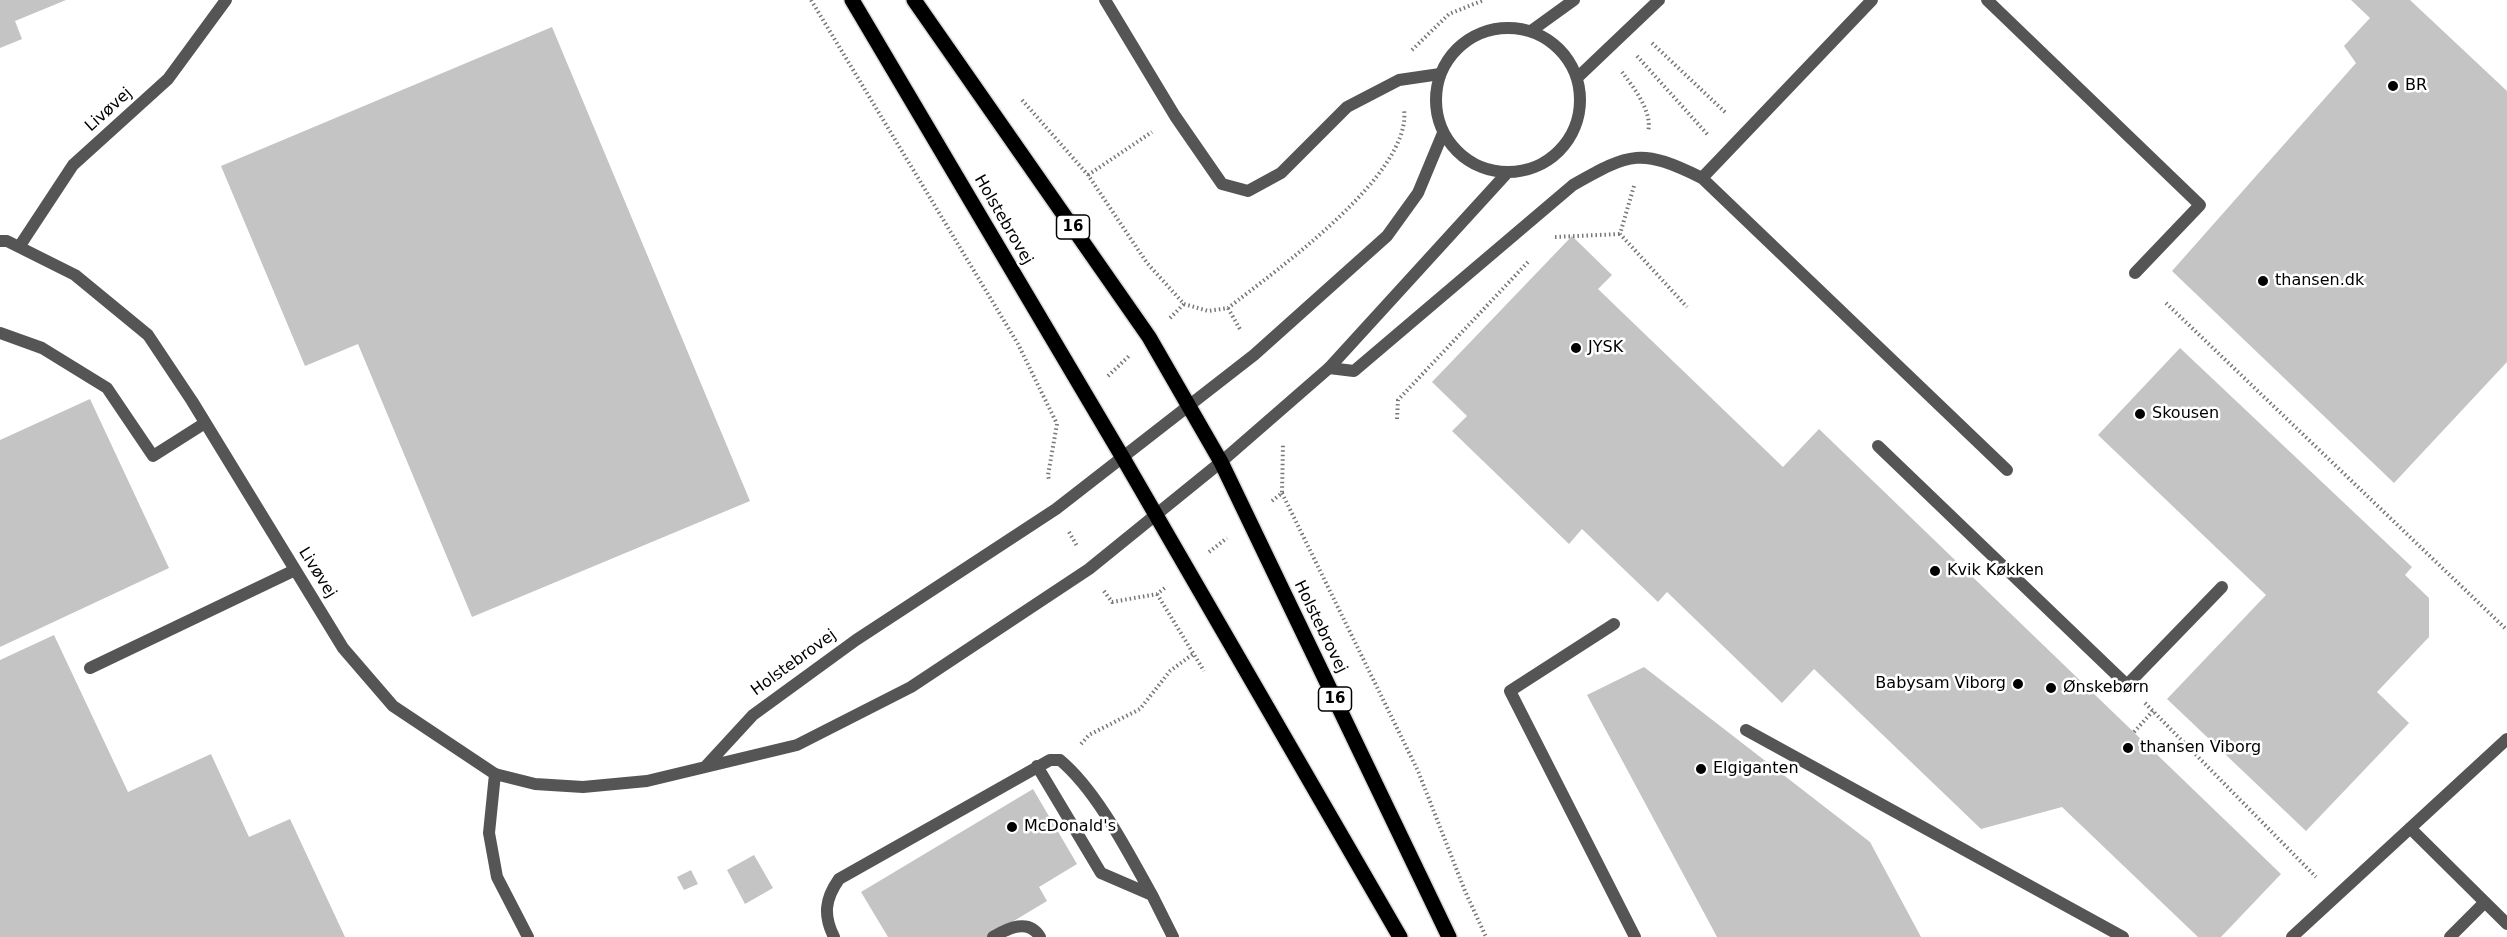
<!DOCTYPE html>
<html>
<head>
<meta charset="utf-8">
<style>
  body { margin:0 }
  canvas { display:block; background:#fff }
</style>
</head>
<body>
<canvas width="2507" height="937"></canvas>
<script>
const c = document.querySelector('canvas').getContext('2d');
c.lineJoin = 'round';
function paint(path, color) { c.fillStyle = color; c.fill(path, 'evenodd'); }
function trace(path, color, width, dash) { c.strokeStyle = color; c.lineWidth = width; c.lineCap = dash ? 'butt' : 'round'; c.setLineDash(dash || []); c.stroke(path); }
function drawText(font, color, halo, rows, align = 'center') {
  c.font = font + ' "DejaVu Sans",sans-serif'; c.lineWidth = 5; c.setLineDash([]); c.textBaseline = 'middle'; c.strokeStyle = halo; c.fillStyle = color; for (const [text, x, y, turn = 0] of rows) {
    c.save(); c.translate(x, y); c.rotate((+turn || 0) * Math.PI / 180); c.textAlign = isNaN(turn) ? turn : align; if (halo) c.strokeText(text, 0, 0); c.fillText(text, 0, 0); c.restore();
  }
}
paint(new Path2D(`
  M0 0H66L15 21 22 39 0 48Z
  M2351 0H2410L2507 91V362L2394 483 2172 271 2356 63 2344 46 2370 18Z
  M552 27 750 501 472 617 358 344 305 366 221 166Z
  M1572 236 1612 275 1598 289 1783 467 1819 429 2281 874 2221 937H2198L2062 807 1981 829 1814 669 1782 703 1667 592 1658 602 1582 529 1569 544 1452 431 1467 416 1432 382Z
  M2180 348 2412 567 2405 575 2429 598V637L2377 692 2409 723 2306 831 2167 699 2266 595 2098 435Z
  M90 399 169 568 0 647V440Z
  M54 635 128 792 211 754 249 837 290 819 345 937H0V660Z
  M1644 667 1870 842 1921 937H1717L1587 695Z
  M1033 789 1077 864 1039 887 1047 901 987 937H888L861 892Z
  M754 855 773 888 745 904 727 870Z
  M691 870 698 884 684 890 677 877Z`), '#c4c4c4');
const primary = new Path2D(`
  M852 0 1123 458 1400 937
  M914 0 1149 337 1221 462 1449 937`);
trace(primary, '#dbdbdb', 18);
trace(new Path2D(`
  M811 0 1018 344 1057 424 1048 475 1049 480
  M1652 43 1727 114
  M1412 50 1449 14 1484 0
  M1637 56 1708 135
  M1622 72C1634 88 1653 112 1648 132
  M1022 100 1088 175 1147 263 1184 304 1208 311 1228 308C1275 271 1413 174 1404 109
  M1088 175 1152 132
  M1634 186 1620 234 1687 307
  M1555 237 1620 234
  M2166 303 2507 630
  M1228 308 1241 331
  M1170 318 1184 304
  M1108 376 1129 356
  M1397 419 1398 400 1528 262
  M1282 493 1418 771 1465 891 1486 937
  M1272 501 1282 493 1283 445
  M1069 532 1077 546
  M1209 552 1227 538
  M1104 591 1112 602 1157 594 1166 587
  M1157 594 1204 671
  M2145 703 2316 877
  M2134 732 2153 711
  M1081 744 1089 735 1140 709 1170 671 1193 654`), '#777', 4, [1.5, 3]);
trace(new Path2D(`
  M1105 0 1175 116 1222 184 1248 191 1281 173 1347 107 1399 80 1440 74
  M1987 0 2200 205 2135 273
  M1702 178 1872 0
  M0 333 42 348 107 388 153 456 205 423
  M1329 368 1354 371 1573 185C1631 152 1641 148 1702 178L2007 470
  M1878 446 2127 685 2222 587
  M1614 624 1510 691 1635 937
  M90 668 295 570
  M1746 730 2123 937
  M1037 766 1101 873 1152 895 1173 937
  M2410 828 2507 924
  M834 937C823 915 825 899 839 879L1050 760H1060C1097 791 1128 852 1152 895
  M993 937C1008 928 1029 918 1040 937
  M2292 937 2507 739
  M2450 937 2485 902`), '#555', 12);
trace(new Path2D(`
  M0 241H7L75 275 148 335 192 401 343 648 393 706 495 774 489 833 497 877 528 937
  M19 247 73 165 168 79 226 0`), '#555', 12);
trace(new Path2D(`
  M1436 100a72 72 0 1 1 144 0a72 72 0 1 1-144 0Z
  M1531 31 1574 0
  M1577 78 1659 0
  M706 766 753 715 856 640 1056 509 1254 355 1387 236 1418 193 1443 133
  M495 774 535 784 583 787 647 781 797 745 911 687 1089 569 1221 462 1329 368 1507 173`), '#555', 12);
trace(primary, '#000', 15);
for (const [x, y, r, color] of [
  [2393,86,6,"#000"],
  [2263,281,6,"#000"],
  [1576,348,6,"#000"],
  [2140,414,6,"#000"],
  [1935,571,6,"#000"],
  [2018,684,6,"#000"],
  [2051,688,6,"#000"],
  [2128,748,6,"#000"],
  [1701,769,6,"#000"],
  [1012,827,6,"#000"]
]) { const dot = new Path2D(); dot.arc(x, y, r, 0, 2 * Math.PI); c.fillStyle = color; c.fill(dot); trace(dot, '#fff', 2); }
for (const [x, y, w] of [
  [1073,227,33],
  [1335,699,33]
]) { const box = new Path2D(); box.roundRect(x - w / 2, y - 12, w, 24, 4.5); c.fillStyle = '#fff'; c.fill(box); trace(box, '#000', 1.5); }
drawText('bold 15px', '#000', null, [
  ["16",1073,227],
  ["16",1335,699]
]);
drawText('16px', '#000', '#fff', [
  ["BR",2405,86],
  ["thansen.dk",2275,281],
  ["JYSK",1588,348],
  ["Skousen",2152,414],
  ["Kvik Køkken",1947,571],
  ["Babysam Viborg",2006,684,"right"],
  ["Ønskebørn",2063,688],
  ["thansen Viborg",2140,748],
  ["Elgiganten",1713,769],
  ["McDonald's",1024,827]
], 'left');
drawText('16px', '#000', '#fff', [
  ["Livøvej",109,110,-42],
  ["Holstebrovej",1003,220,60],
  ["Livøvej",317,573,58],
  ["Holstebrovej",1320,627,64],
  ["Holstebrovej",794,663,-36]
]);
</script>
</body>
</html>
